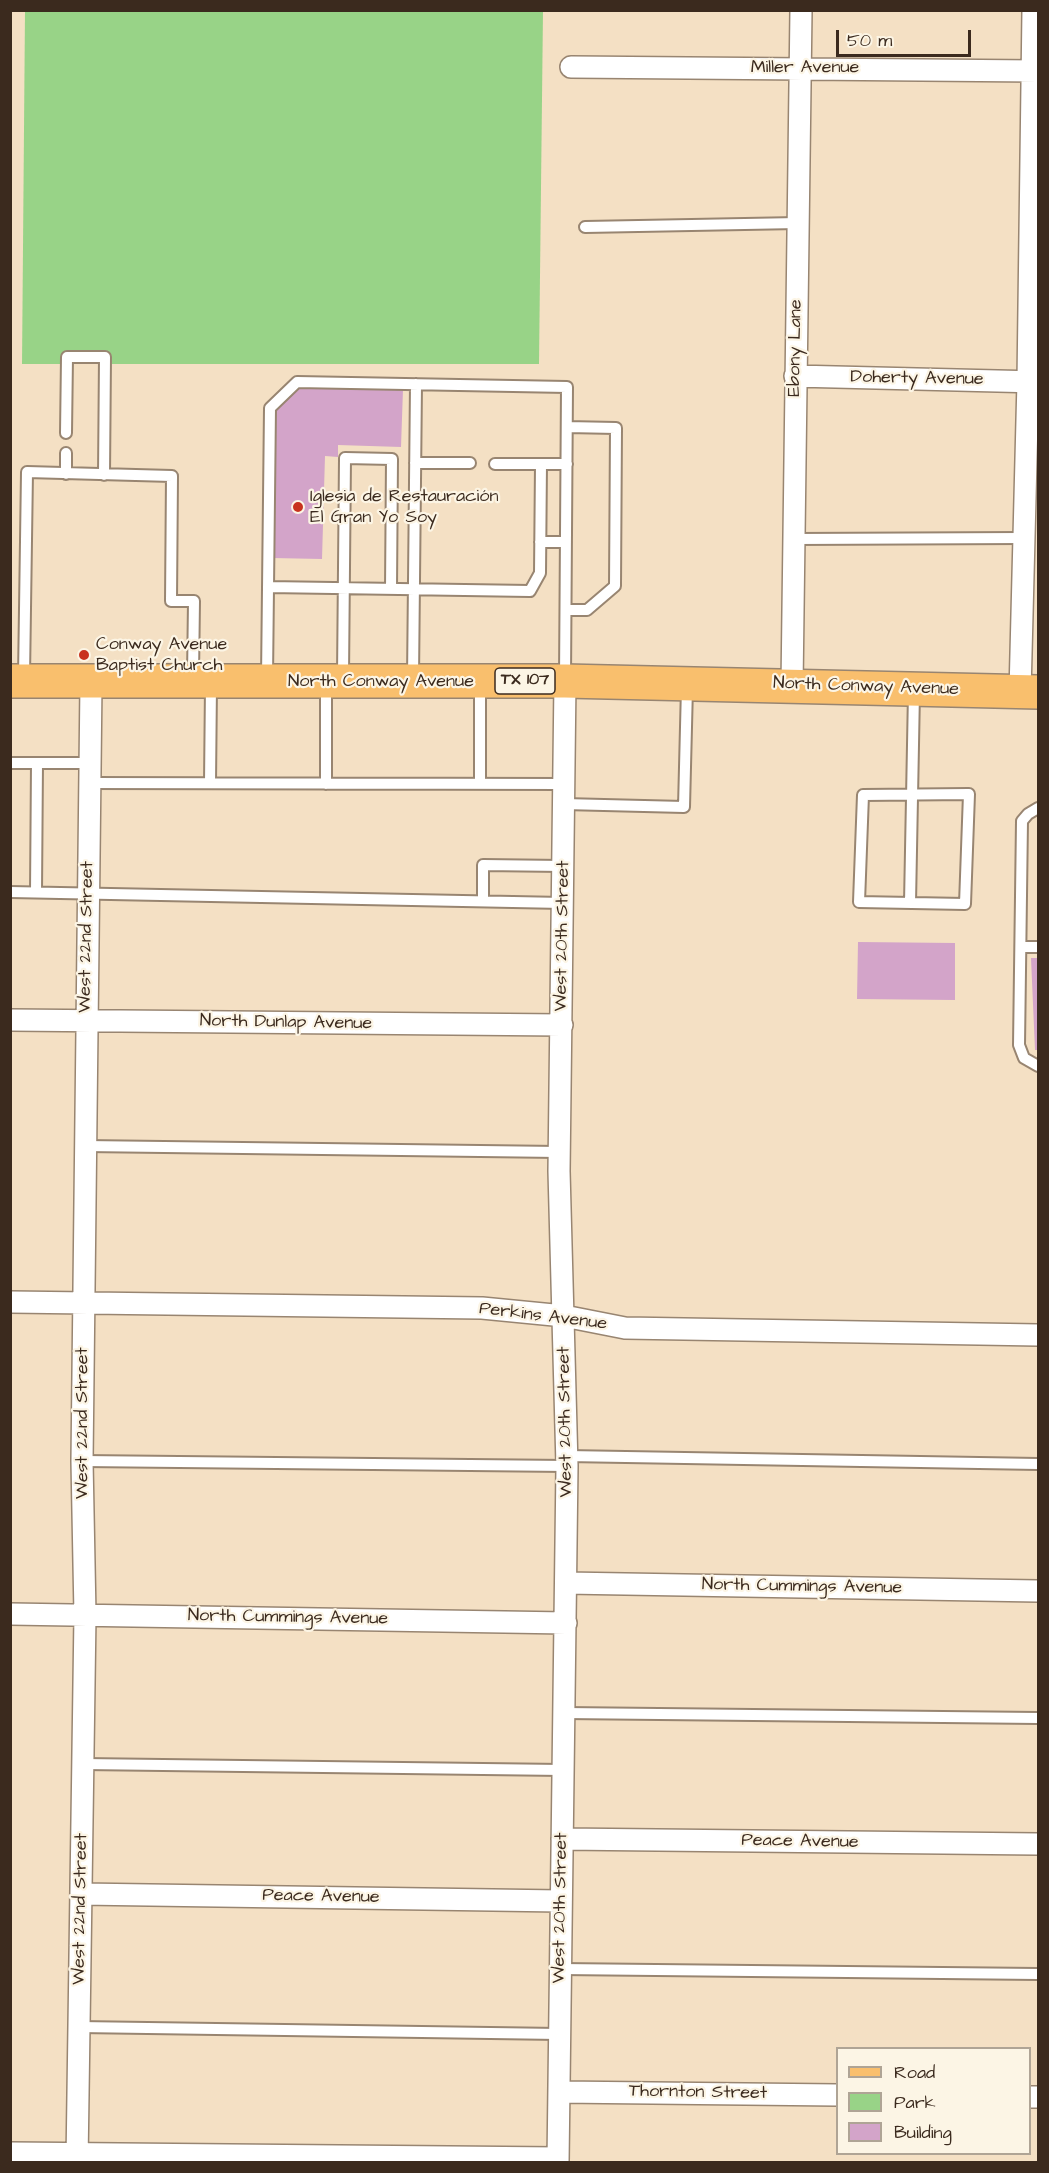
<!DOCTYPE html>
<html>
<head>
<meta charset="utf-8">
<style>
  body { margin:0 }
  #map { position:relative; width:1049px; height:2173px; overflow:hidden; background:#f4e0c4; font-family:"Architects Daughter",sans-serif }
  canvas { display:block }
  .frame { position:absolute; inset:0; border:12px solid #3b2a1e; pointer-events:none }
  .legend { position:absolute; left:836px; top:2047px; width:195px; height:108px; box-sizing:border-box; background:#fcf5e5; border:2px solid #afa495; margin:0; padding:8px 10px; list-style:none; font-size:18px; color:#3b2a1e }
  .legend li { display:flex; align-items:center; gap:12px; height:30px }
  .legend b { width:30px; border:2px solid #afa495 }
  .scale { position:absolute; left:836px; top:30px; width:135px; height:27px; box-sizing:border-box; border:3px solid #3b2a1e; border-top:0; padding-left:8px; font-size:18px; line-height:21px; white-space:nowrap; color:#3b2a1e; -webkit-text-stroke:4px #fcf5e5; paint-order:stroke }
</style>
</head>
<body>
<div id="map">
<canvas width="1049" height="2173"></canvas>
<div class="frame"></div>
<ul class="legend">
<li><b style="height:8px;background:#f9bf6d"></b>Road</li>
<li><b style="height:16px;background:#98d387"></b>Park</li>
<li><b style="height:16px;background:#d3a4c9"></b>Building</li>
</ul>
<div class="scale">50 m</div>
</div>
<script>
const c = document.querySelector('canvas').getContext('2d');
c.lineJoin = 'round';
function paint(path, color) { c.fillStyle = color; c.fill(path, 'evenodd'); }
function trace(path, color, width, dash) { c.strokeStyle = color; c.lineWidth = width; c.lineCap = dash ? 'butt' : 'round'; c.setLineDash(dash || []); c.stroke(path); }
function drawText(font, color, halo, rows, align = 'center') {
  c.font = font + ' "Architects Daughter",sans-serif'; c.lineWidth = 4.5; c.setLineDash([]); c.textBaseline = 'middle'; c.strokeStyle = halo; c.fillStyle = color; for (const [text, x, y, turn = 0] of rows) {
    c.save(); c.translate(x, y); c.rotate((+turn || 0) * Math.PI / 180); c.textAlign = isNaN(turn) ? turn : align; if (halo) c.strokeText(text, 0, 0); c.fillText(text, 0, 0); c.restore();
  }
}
paint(new Path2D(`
  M25 11H543L539 364H22Z`), '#98d387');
paint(new Path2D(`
  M298 387 403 389 401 447 338 445V457L325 456 322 559 272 558 275 409Z
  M858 942 955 943V1000L857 999Z
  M1031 958H1038V1050H1035Z`), '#d3a4c9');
const service = new Path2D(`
  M585 227 798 223
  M66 433 67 357H105L104 475
  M415 463H470
  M495 464H541
  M66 474V453
  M794 539 1024 538
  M540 542H566
  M268 587 530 591 540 573 541 464H567
  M566 610H587L615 586 616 428 567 427
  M343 676 345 458 392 459 391 589
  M24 677 27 472 172 476 171 601H194L193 676
  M267 678 270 408 297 382 567 387 565 678
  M413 678 416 384
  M480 685V784
  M10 763H90
  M89 783 564 784
  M210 783 211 685
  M326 784V685
  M969 794 965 904 859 902 863 795Z
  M564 804 684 807 687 687
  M1038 808 1028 814 1022 821 1019 1045 1024 1058 1038 1066
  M10 892 563 903
  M36 892 37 763
  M483 901V865L563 866
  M910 903 914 692
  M1021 947H1038
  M85 1146 559 1152
  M567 1456 1038 1464
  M82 1461 567 1466
  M564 1713 1038 1718
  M83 1764 563 1770
  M560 1969 1038 1974
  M79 2027 559 2034`);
const minor = new Path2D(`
  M571 67 1038 71
  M795 376 1038 382
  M792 685 801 10
  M1020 692 1028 381 1033 10
  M10 1020 562 1025
  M10 1302 482 1308 564 1316 625 1328 1038 1335
  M566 1583 1038 1591
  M10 1614 566 1623
  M562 1839 1038 1844
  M81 1894 561 1901
  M559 2092 838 2095
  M1030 2097H1038
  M10 2153 558 2158
  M77 2162 85 1615 82 1461 91 683
  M558 2162 567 1466 559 1171 565 681`);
const primary = new Path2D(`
  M10 681H565L1038 692`);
trace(service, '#988571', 14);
trace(minor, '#988571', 24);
trace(primary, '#988571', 36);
trace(service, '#fff', 10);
trace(minor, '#fff', 21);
trace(primary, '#f9bf6d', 33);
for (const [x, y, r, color] of [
  [298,507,6,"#c8321e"],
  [84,655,6,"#c8321e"]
]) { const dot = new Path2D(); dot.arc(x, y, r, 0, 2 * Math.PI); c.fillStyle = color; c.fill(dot); trace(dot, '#fcf5e5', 2); }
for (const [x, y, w] of [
  [525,681,60]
]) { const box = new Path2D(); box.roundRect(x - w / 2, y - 13, w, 26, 4.5); c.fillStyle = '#fcf5e5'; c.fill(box); trace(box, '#3b2a1e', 1.5); }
drawText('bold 16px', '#3b2a1e', null, [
  ["TX 107",525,681]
]);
drawText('18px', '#3b2a1e', '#fcf5e5', [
  ["Miller Avenue",805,68],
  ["Ebony Lane",796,348,-89],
  ["Doherty Avenue",917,379,1],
  ["North Conway Avenue",381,682],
  ["North Conway Avenue",866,687,2],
  ["West 20th Street",563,936,-89],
  ["West 22nd Street",87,937,-89],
  ["North Dunlap Avenue",286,1023,1],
  ["Perkins Avenue",543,1317,7],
  ["West 20th Street",566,1422,-91],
  ["West 22nd Street",83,1423,-90],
  ["North Cummings Avenue",802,1587,1],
  ["North Cummings Avenue",288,1618,1],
  ["Peace Avenue",800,1842,1],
  ["Peace Avenue",321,1897,1],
  ["West 20th Street",561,1908,-89],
  ["West 22nd Street",81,1909,-89],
  ["Thornton Street",698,2093,1]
]);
drawText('18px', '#3b2a1e', '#fcf5e5', [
  ["Iglesia de Restauración",310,497],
  ["El Gran Yo Soy",310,518],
  ["Conway Avenue",96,645],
  ["Baptist Church",96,666]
], 'left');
</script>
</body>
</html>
